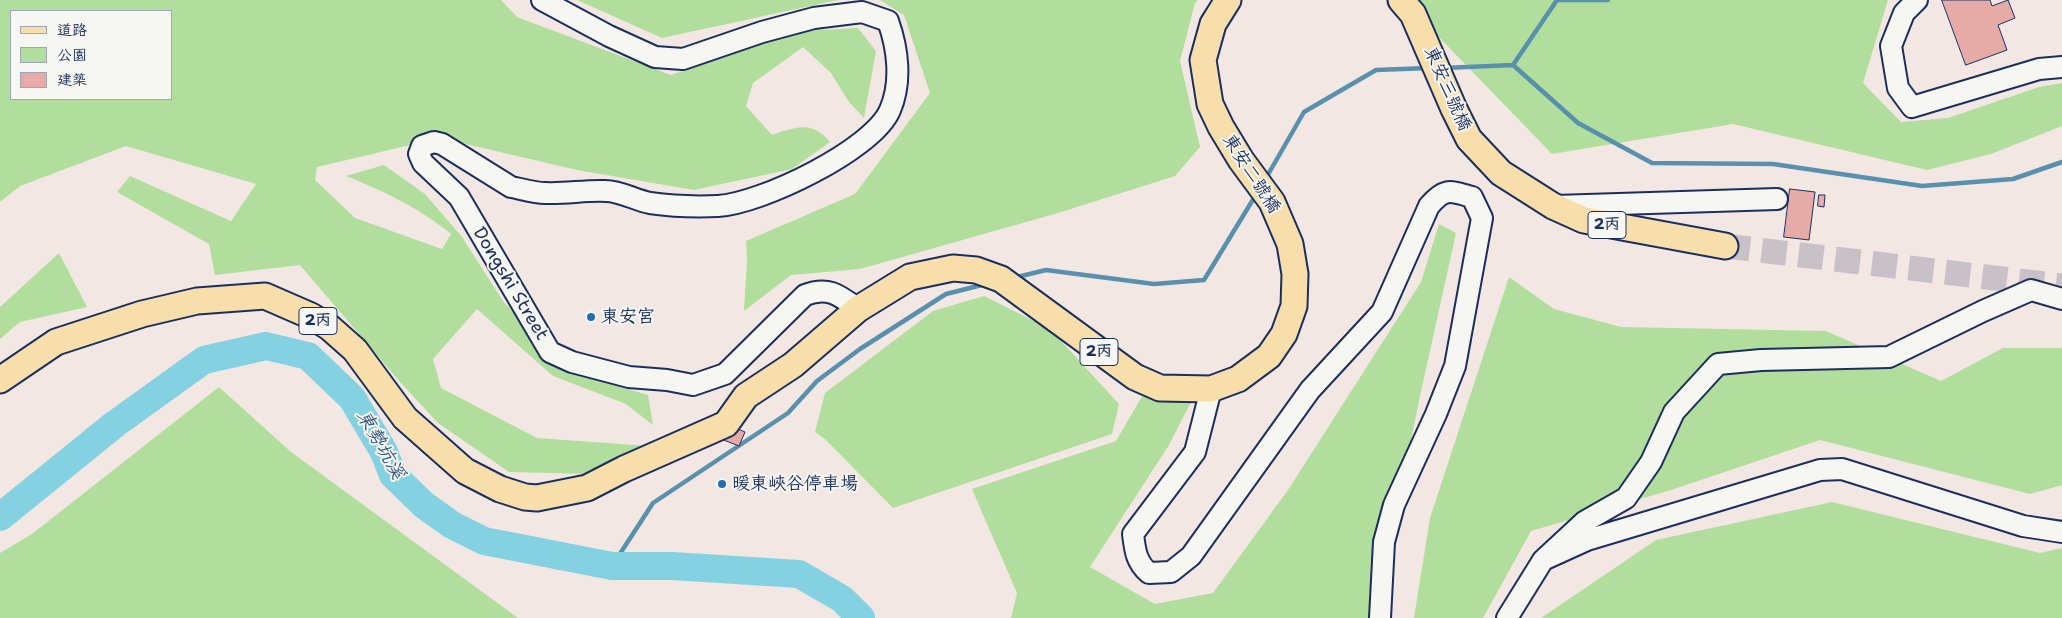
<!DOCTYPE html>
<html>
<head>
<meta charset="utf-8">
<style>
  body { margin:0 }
  #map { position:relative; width:2062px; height:618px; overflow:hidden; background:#f3e7e3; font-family:"Shantell Sans","LXGW WenKai TC",sans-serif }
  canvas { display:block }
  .legend { position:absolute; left:10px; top:10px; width:162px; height:90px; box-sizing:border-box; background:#f6f6f2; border:1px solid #9ea6b7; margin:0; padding:6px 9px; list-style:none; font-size:15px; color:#1b2f5e }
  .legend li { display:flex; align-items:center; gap:10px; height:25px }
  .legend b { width:25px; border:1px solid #9ea6b7 }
</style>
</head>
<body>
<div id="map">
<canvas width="2062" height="618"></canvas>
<ul class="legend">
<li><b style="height:6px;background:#f8deab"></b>道路</li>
<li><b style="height:14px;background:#b1de9d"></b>公園</li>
<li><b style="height:14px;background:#e6aba7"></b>建築</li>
</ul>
</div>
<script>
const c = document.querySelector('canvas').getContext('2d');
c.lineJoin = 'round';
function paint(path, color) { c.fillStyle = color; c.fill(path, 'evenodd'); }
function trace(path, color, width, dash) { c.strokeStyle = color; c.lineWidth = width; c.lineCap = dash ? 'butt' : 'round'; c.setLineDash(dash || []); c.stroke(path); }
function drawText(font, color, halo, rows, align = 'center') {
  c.font = font + ' "Shantell Sans","LXGW WenKai TC",sans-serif'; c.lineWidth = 4; c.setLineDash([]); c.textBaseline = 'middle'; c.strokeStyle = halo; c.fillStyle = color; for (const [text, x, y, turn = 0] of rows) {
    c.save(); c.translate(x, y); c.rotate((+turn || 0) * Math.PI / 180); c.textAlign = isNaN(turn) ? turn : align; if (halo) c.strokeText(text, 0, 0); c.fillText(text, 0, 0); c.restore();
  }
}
paint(new Path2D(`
  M0 0H501L517 17 671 75 801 31 858 28 876 51 864 118 849 102 831 73 803 47 753 83 746 106 772 135C795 127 812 120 830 142L792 169 694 190 577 170 440 138 317 167 315 180 355 218 442 249 451 234C418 207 385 192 346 176L384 165 425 194 462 237 503 301 571 372 648 395 653 425 626 404 553 376 477 309 433 359 441 388 537 438 648 446 586 474 509 472 438 423 400 382 300 265 215 275 209 244 117 192 130 176 231 221 256 184 126 146 20 186 0 202ZM11 11H171V99H11Z
  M577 0H838L662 38Z
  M880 0H1198L1195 3 1180 61 1200 147 1175 176 1058 213 860 269 791 275 744 311 747 261 746 241 855 194 930 93 904 15Z
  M1403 0H1888L1863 83 1901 122 1948 118 2039 87 2062 83V126L1991 154 1927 170 1733 124 1552 154Z
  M1439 224 1456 233 1420 396 1375 618H1011L1017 593 972 489 1116 441 1155 374 1195 394 1169 445 1090 567 1155 604 1213 593 1288 490 1421 282Z
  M59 253 87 307 20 322 0 339V307Z
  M1509 277 1554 309 1621 327 1826 331 1941 381 2003 348H2062V485L2030 494 1820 440 1671 490 1531 531 1483 618H1414L1430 518Z
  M984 296 1050 329 1119 404 1112 434 893 508 826 440 815 432 825 393 933 311Z
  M219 387 291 452 518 618H538H0V553L32 534Z
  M1832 502 2040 553 2062 548V618H1541L1656 540Z`), '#b1de9d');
trace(new Path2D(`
  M1513 65 1578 123 1652 163 1773 164 1922 186 2013 179 2062 162
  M1444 68 1513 65 1557 0H1608
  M1266 178 1304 112 1376 70 1429 68
  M1013 278 1046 270 1154 284 1204 280 1257 193
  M612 566 653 503 788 413 817 381 860 349 946 294 986 284`), '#5990ad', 4.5);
trace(new Path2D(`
  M0 517 115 424 204 360 266 346 308 356 352 398 384 452 393 475 424 505 452 525 484 541 612 566H672L799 574 842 599 861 618`), '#83d1e1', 28);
const building = new Path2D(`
  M1942 0H1990L1992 6 2008 0 2015 18 1998 25 2007 50 1966 65Z
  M1790 189 1815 192 1809 240 1784 237Z
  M1819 195H1825L1824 207 1818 206Z
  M722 422 745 432 739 446 716 437Z`);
paint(building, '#e6aba7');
trace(building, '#1b2f5e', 1);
trace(new Path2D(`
  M1725 246 2062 286`), '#c8c2c8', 25, [25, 12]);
const minor = new Path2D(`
  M542 0 609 36 655 57 683 59 762 32 814 18 862 12 888 21C898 49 902 82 890 110 873 150 760 204 718 206 696 207 671 206 650 203 635 200 620 191 606 191 586 190 565 194 545 193 534 193 522 189 511 187L442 144 434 142 422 146 419 154 423 163 459 197 550 352 572 362 629 377 667 380 693 385 725 374 805 295C828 286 839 295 858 309
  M1917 0 1904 13 1891 46 1898 88 1912 107 2039 69 2062 67
  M1555 206 1777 199
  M1211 389 1195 452 1133 534C1135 550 1136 562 1149 573L1171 572 1191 556 1310 390 1382 312 1429 206C1445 187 1450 191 1472 197L1482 218 1455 366 1436 414 1394 505 1384 542 1380 618
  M1543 560 1584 522 1626 498 1651 462 1674 412 1718 364 1761 360 1889 357 1983 311 2031 290 2062 299
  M1507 618 1543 560 1587 540 1820 470 1842 469 2023 526 2062 532`);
const major = new Path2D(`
  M1401 0 1413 14 1454 109 1469 139 1501 173 1553 206 1584 220 1725 246
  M0 380 56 342 142 314 197 301 265 296 311 316 329 327 355 350 405 418 465 471 500 489 525 497 537 498 587 488 624 469 726 424 746 396 793 365 858 309 910 277 953 268 976 270 1001 279 1135 377 1160 388 1211 389 1238 379 1269 356 1284 334 1294 306 1295 274 1290 244 1272 202 1241 160 1221 127 1210 104 1203 60 1213 24 1228 0`);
trace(minor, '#1b2f5e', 24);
trace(major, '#1b2f5e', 29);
trace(minor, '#f6f6f2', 20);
trace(major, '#f8deab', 25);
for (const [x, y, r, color] of [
  [591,317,5,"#1f6fb2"],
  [722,484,5,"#1f6fb2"]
]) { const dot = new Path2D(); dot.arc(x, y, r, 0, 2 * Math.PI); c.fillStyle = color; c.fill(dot); trace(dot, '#f6f6f2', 2); }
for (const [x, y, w] of [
  [1607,225,38],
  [318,321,38],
  [1099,352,38]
]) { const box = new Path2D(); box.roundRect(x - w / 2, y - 13.5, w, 27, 4); c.fillStyle = '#f6f6f2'; c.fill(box); trace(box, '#1b2f5e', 1); }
drawText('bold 16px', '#1b2f5e', null, [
  ["2丙",1607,225],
  ["2丙",318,321],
  ["2丙",1099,352]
]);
drawText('18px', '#1b2f5e', '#f6f6f2', [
  ["東安三號橋",1447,89,66],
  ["東安二號橋",1251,174,57],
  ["Dongshi Street",510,284,59]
]);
drawText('18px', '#1b2f5e', '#f6f6f2', [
  ["東安宮",601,317],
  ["暖東峽谷停車場",732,484]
], 'left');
drawText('italic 19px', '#35587f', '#f6f6f2', [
  ["東勢坑溪",380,445,60]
]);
</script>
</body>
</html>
